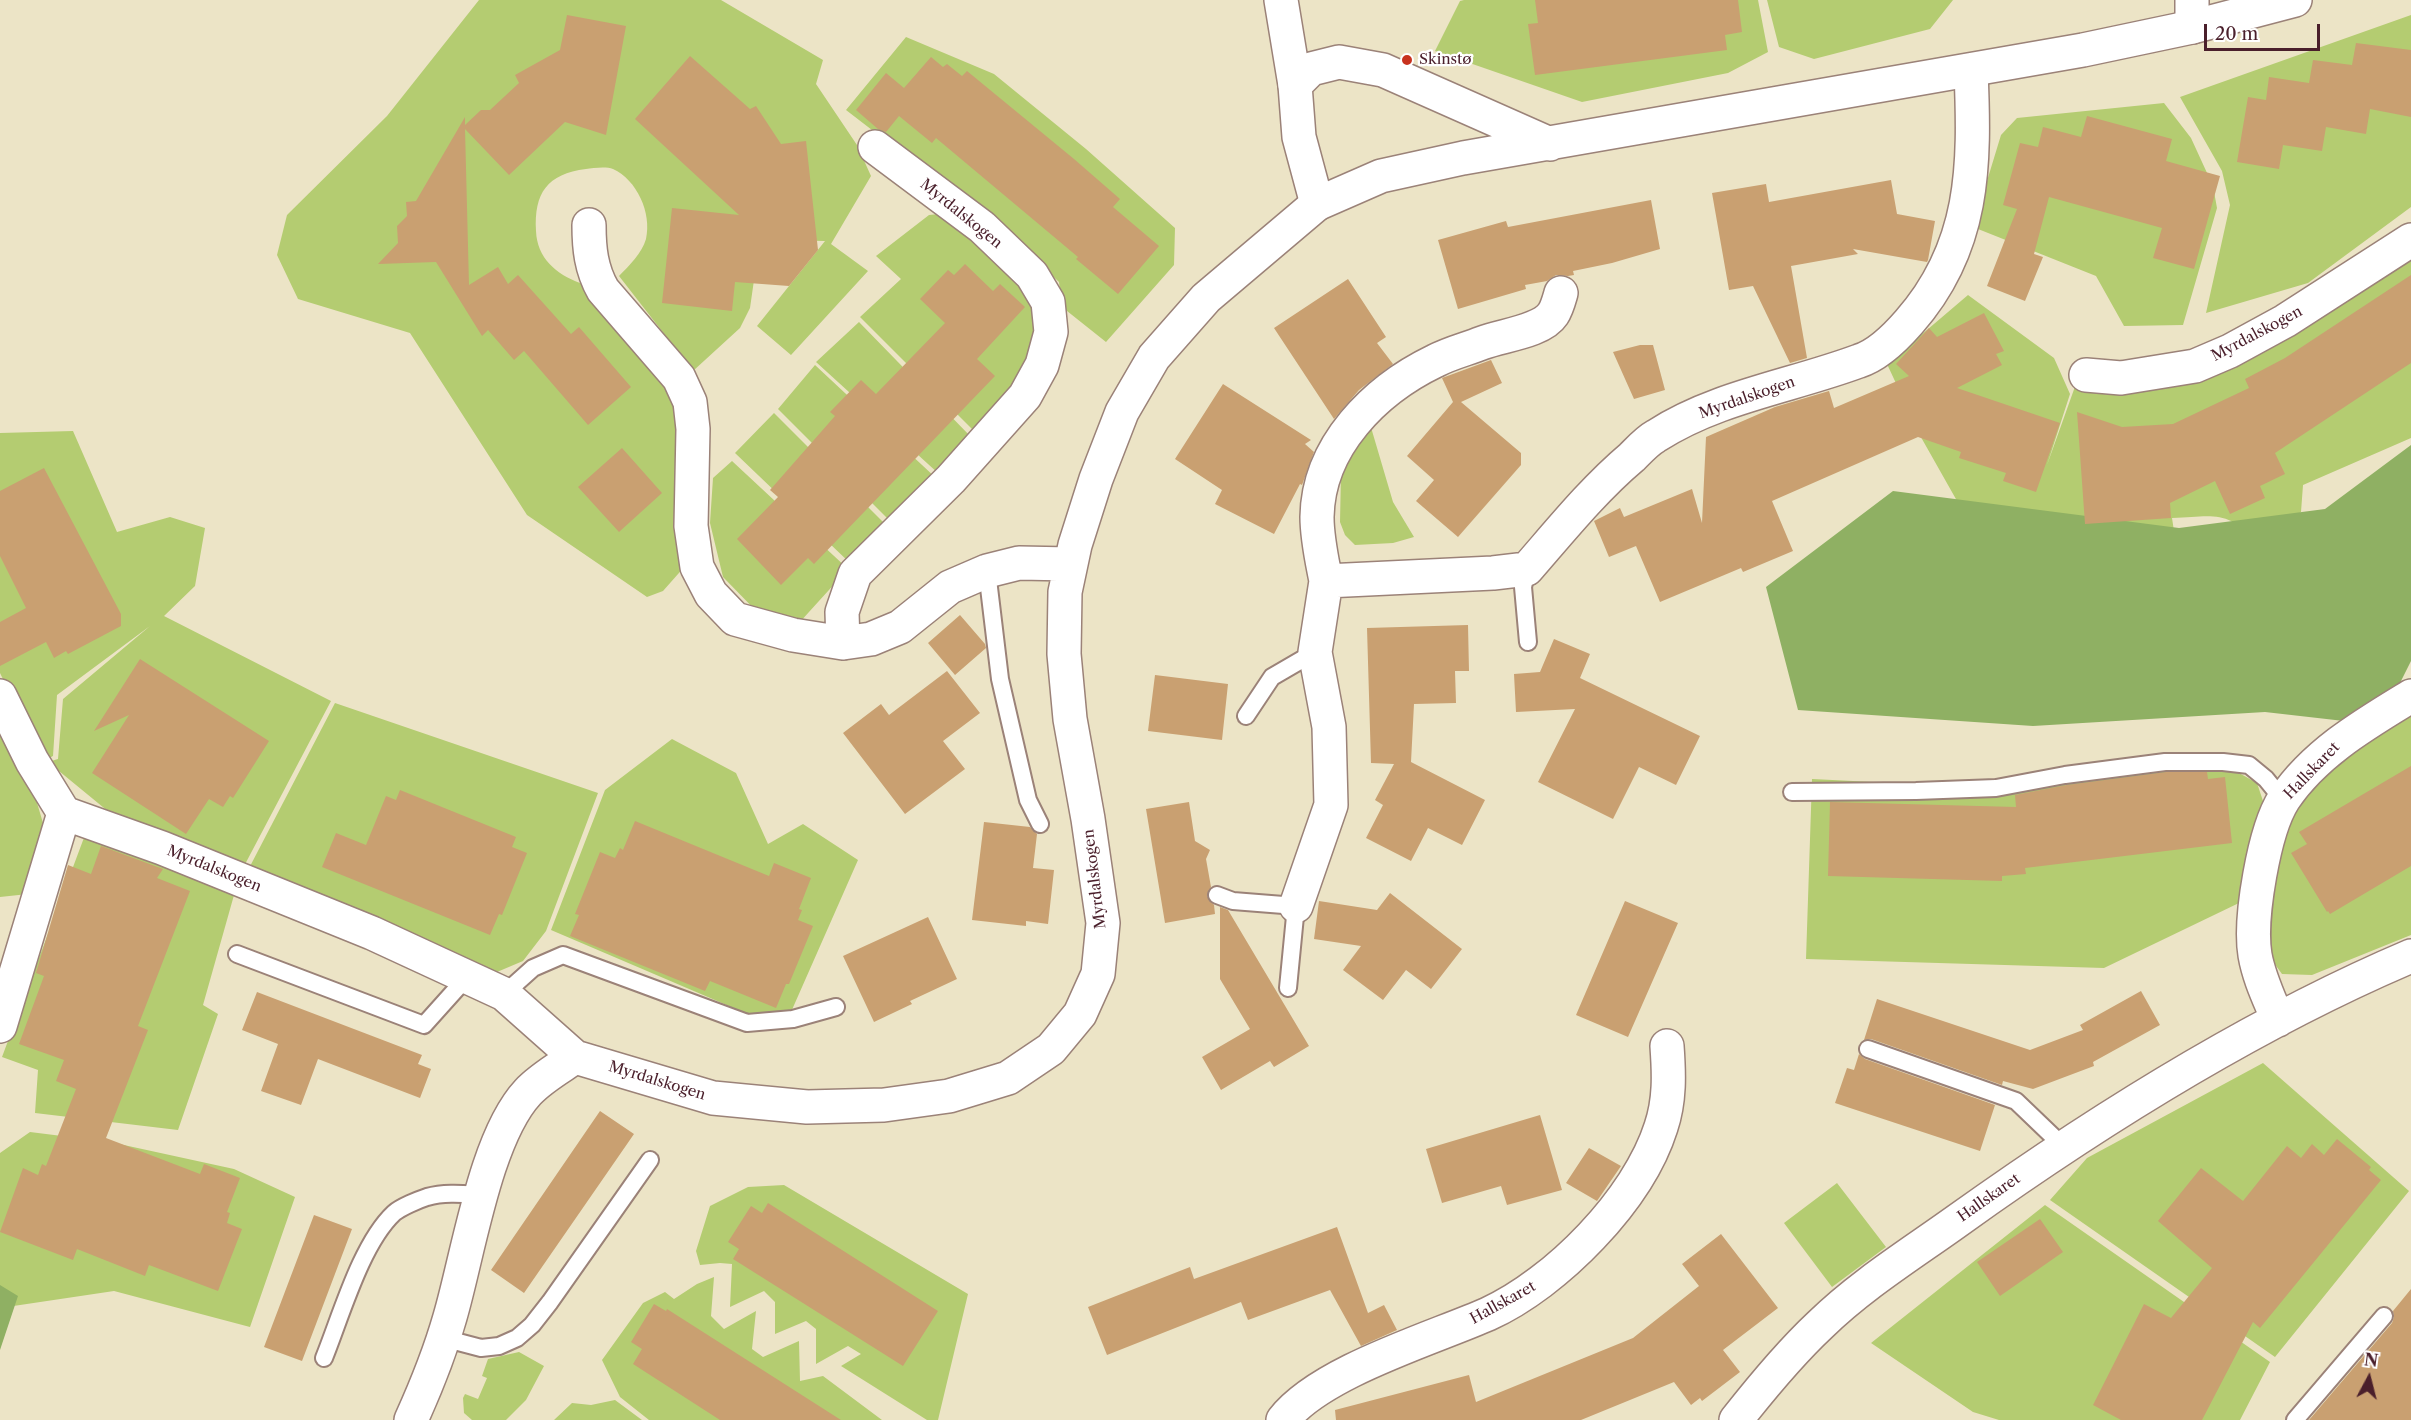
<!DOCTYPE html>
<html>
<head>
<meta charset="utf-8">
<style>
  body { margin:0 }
  #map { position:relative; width:2411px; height:1420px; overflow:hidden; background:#ece4c6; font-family:"Libre Caslon Text",serif }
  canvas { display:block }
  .north { position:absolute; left:2339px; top:1348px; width:60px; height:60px; -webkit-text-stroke:4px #fff; paint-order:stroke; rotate:7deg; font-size:16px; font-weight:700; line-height:24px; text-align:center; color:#4a1f2b }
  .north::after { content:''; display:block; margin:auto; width:21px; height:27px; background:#4a1f2b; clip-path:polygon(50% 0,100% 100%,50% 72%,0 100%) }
  .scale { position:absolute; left:2204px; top:24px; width:116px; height:27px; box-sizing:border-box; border:3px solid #4a1f2b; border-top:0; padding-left:8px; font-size:18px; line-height:21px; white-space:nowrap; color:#4a1f2b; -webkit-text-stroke:4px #fff; paint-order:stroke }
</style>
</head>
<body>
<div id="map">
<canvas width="2411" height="1420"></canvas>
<div class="north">N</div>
<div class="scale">20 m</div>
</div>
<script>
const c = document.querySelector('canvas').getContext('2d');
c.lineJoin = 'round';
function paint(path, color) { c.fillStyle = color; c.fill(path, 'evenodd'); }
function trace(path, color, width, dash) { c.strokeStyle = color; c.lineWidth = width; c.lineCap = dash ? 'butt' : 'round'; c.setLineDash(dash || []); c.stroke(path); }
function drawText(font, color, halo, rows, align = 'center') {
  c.font = font + ' "Libre Caslon Text",serif'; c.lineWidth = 4.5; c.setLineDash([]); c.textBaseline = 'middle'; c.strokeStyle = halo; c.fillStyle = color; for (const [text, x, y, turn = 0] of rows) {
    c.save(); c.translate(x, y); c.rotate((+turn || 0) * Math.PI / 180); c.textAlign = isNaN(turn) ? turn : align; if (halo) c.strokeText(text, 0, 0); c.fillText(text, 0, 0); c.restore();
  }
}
paint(new Path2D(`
  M479 0H721L823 60 816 84 857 145 871 176 831 244 868 271 791 355 757 326 825 241 777 240 756 266 750 308 740 328 693 371 619 276C629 266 642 253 646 239 652 213 637 180 613 169 606 166 593 168 586 169 547 174 534 193 536 231 537 258 556 274 580 283L666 384 676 406 686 565 663 591 647 597 527 515 410 333 298 299 277 255 287 215 387 116Z
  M1464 0H1758L1768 52 1728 73 1582 102 1435 51 1460 1Z
  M1767 0H1953L1930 29 1814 59 1779 47Z
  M2411 15V207L2308 283 2206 313 2230 205 2222 171 2180 97Z
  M906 37 994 74 1086 149 1175 228 1174 265 1106 342 1062 307 1059 282 1011 237 846 110Z
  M2164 103 2191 138 2213 186 2217 208 2183 325 2124 326 2096 276 1973 227 2001 135 2017 118Z
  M949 213 1043 303 1035 345 1013 388 976 433 860 317 901 279 876 256 929 215Z
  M2411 256V438L2303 485 2301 512 2261 543C2225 510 2217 516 2172 518L2179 564 1961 508 1922 439 1887 364 1968 295 2054 358 2070 394 2047 465 2077 381 2126 388H2163L2190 380 2231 362 2333 310Z
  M859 322 972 438 939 474 816 362Z
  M815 365 937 479 889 520 778 409Z
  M774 413 887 526 851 564 735 453Z
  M1370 424 1393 502 1414 537 1393 543 1355 545 1345 535 1340 522 1341 473Z
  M73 431 117 532 170 517 205 528 195 586 164 616 331 701 242 870 115 817 48 762 58 759 63 699 150 626 57 695 53 756 43 761 0 673V433Z
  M732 461 848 569 799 623 763 618 723 577 710 523 713 478Z
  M335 703 598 793 546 931 523 961 497 972 471 965 246 874Z
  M2411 710V935L2312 975 2282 974 2266 952 2267 916 2289 814 2307 786Z
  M0 721 30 779 48 840 28 894 0 897Z
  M672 739 736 773 768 844 803 824 858 860 791 1012 750 1015 551 930 605 790Z
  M2200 754 2230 768 2257 783 2268 816 2247 861 2239 903 2104 968 1806 959 1812 779 1996 788Z
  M85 835 236 888 203 1005 218 1014 178 1130 35 1113 38 1070 2 1057Z
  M2263 1063 2409 1191 2275 1357 2050 1200 2087 1158Z
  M30 1132 110 1142 234 1169 295 1197 250 1327 114 1291 0 1308V1153Z
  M1837 1183 1886 1247 1832 1287 1784 1223Z
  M784 1185 968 1294 938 1420H927L841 1366 861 1354 848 1346 816 1364V1329L806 1321 775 1334V1302L764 1291 730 1307 732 1264 720 1263 700 1265 696 1251 710 1206 748 1187Z
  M2045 1205 2270 1362 2240 1420H1999L1973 1412 1871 1343Z
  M714 1277 711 1316 724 1329 756 1311 752 1349 763 1357 799 1341 800 1381 823 1376 882 1420H649L620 1397 602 1360 643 1303 665 1292 674 1299 697 1284Z
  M519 1352 544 1366 526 1400 506 1420H472L464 1413 463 1398 465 1394 478 1399 487 1378 482 1376 488 1359Z
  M615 1400 642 1420H554L572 1403 591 1405Z`), '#b4cc71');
paint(new Path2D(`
  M2411 445V661L2379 725 2265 712 2033 726 1798 710 1766 587 1893 491 2179 528 2325 509Z
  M0 1285 18 1296 0 1350Z`), '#8fb063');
paint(new Path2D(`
  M1535 0H1738L1742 32 1725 35 1727 50 1535 75 1528 24 1538 23Z
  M567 15 626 26 606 135 565 122 509 175 465 129 469 285 498 267 508 284 518 275 571 334 579 327 631 387 588 425 524 351 514 360 488 330 482 336 436 262 378 264 398 243 397 226 407 216 406 202 416 201 465 117V125L481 110H490L519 83 515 75 560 50Z
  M2356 43 2411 50V117L2370 109 2366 134 2326 127 2322 151 2283 145 2279 169 2237 162 2248 97 2266 100 2269 77 2309 83 2313 60 2352 65Z
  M690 56 750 109 756 106 781 144 806 141 818 250 789 286 735 282 732 311 662 303 672 208 739 215 635 119Z
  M931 57 943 67 947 64 962 76 967 71 1074 159 1120 199 1113 207 1159 246 1118 294 1076 259 1078 257 936 138 932 143 899 116 886 132 878 129 856 110 886 73 904 88Z
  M2087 116 2172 139 2166 161 2220 176 2194 269 2153 258 2162 228 2049 197 2034 254 2043 257 2025 301 1987 286 2017 209 2003 205 2020 143 2038 147 2043 127 2081 137Z
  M1891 180 1897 214 1935 221 1928 260 1927 262 1853 249 1858 254 1791 266 1807 358 1790 363 1753 286 1729 290 1712 193 1766 184 1769 202Z
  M1651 200 1660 249 1612 263 1573 271 1574 275 1568 276 1556 275 1547 281 1525 285 1526 289 1458 309 1438 240 1506 221 1508 227Z
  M965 264 993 291 1000 284 1025 307 977 359 995 376 814 564 808 558 781 585 737 539 778 497 770 490 835 416 830 412 861 380 876 394 945 323 920 299 948 270 954 275Z
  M2411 275V363L2275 453 2285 474 2260 486 2265 498 2230 514 2215 481 2170 503 2171 518 2085 524 2077 412 2122 427 2173 424 2249 388 2245 379 2285 358Z
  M1348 279 1386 337 1377 343 1393 364 1359 390 1334 419 1274 328Z
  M1984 313 2004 351 1996 354 2002 365 1957 388 2060 423 2036 492 2003 481 2006 473 1959 458 1961 452 1918 437 1772 501 1793 551 1743 572 1741 568 1660 602 1636 546 1609 557 1594 521 1620 508 1624 517 1692 489 1702 523 1706 437 1775 407 1829 391 1834 408 1909 376 1896 364 1929 328 1937 337Z
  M1640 345H1653L1665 390 1634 399 1613 352Z
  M1491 360 1502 383 1461 402 1521 453V465L1458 537 1416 501 1434 480 1407 456 1453 402 1442 378Z
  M1223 384 1311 440 1305 444 1314 452 1302 485 1300 484 1274 534 1215 504 1222 490 1175 459Z
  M622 448 662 493 619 532 578 487Z
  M44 468 121 614V626L68 654 66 651 54 658 46 642 0 666V622L26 608 0 556V491Z
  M960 615 985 644 986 648 955 675 928 643Z
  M1468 625 1469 671H1455L1456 703 1414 704 1411 762 1485 800 1462 845 1428 828 1411 861 1366 838 1383 805 1375 800 1394 764 1371 763 1367 628Z
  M1554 639 1590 654 1580 678 1700 736 1676 785 1639 767 1613 819 1538 782 1575 709 1516 712 1514 674 1540 672Z
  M140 659 269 741 233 798 230 796 223 807 209 799 186 834 92 773 129 715 94 731Z
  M947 671 980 713 943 741 965 769 905 814 843 733 881 704 889 715Z
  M1155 675 1228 684 1222 740 1148 731Z
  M2411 766V866L2330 914 2328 911 2327 912 2291 853 2307 844 2299 832Z
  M2166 772H2207L2208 779 2225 777 2232 843 2025 868 2026 874 2002 876V881L1828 876 1830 802 2016 807 2015 795 2067 785Z
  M400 790 516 837 512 847 527 853 502 915 499 914 490 935 322 867 336 833 366 845 386 796 396 800Z
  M1189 802 1195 841 1210 850 1206 859 1211 887 1207 896 1214 905 1215 914 1165 923 1146 809Z
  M635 821 769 876 774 863 811 878 799 909 802 910 798 920 813 926 789 984H786L776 1008 710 981 705 991 570 936 579 915 575 914 600 852 615 858 620 848 623 850Z
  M984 822 1030 827 1037 834 1033 868 1054 870 1048 924 1026 921V926L972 920Z
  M101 846 163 869 157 878 190 891 138 1026 148 1030 106 1138 200 1174 204 1164 240 1178 227 1212 230 1213 227 1223 242 1229 218 1291 149 1265 145 1276 77 1249 73 1260 0 1232 23 1168 38 1175 42 1164 46 1166 76 1089 56 1081 64 1060 19 1044 44 976 36 973 68 865 91 874Z
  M1390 893 1462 949 1431 989 1406 970 1383 1000 1343 970 1361 946 1314 939 1319 901 1377 910Z
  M1625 901 1678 923 1628 1037 1576 1015Z
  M1220 907 1228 910 1309 1046 1274 1067 1270 1061 1221 1090 1202 1057 1250 1029 1220 979Z
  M928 917 957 979 910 1001 912 1004 874 1022 843 956Z
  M2141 991 2160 1025 2093 1062 2094 1066 2033 1089 2003 1081 2002 1085 1871 1039 1864 1040 1877 999 2030 1050 2083 1030 2080 1025Z
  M257 992 422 1055 418 1064 431 1069 420 1098 318 1059 301 1105 261 1091 278 1044 242 1030Z
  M1859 1054 1865 1059 1995 1105 1980 1151 1835 1103 1847 1068 1854 1070Z
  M600 1111 634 1134 524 1293 491 1270Z
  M1540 1115 1562 1190 1507 1205 1501 1186 1442 1203 1426 1149Z
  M2337 1139 2371 1167 2369 1170 2381 1180 2260 1328 2253 1322 2202 1420H2121L2093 1405 2144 1304 2171 1318 2212 1268 2158 1221 2201 1168 2243 1201 2287 1146 2301 1158 2312 1144 2324 1155Z
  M1589 1148 1621 1166 1597 1201 1566 1183Z
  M768 1203 938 1311 903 1366 733 1259 739 1249 728 1242 751 1206 762 1213Z
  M314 1215 352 1229 302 1361 264 1347Z
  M2040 1219 2063 1252 2000 1296 1977 1262Z
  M1337 1227 1368 1313 1384 1305 1397 1330 1361 1346 1330 1290 1248 1320 1241 1302 1107 1355 1088 1307 1190 1267 1194 1279Z
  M1721 1234 1778 1308 1723 1350 1740 1372 1702 1401 1700 1398 1691 1405 1674 1382 1581 1420H1336L1335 1410 1469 1375 1476 1402 1633 1338 1699 1286 1682 1264Z
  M2411 1289V1420H2309L2392 1323 2394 1317 2393 1311Z
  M654 1304 666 1311 667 1309 841 1420H720L633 1364 642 1349 631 1342Z`), '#c9a071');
const service = new Path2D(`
  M1527 569 1523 587 1528 642
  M987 571 1000 679 1028 800 1040 824
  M1246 716 1272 677 1315 652
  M1792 792 1916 791 1996 788 2065 775 2165 762H2223L2249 765 2266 779 2283 800
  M1217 895 1233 901 1296 906 1288 988
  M237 954 424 1025 468 976
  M504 994 533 968 563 955 747 1023 793 1019 836 1007
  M1868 1049 2016 1101 2064 1147
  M443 1338 481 1348 499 1346 517 1338 532 1325 550 1302 650 1160
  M324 1358C341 1316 361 1244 394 1213 401 1207 418 1200 427 1197 445 1192 464 1194 482 1195
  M2295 1420 2384 1316`);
const minor = new Path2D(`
  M1281 0 1295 85
  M2192 0V27
  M589 225C589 248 591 269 603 290L679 378 690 402 693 429 691 526 697 567 711 594 735 619 793 635 843 643 871 639 900 627 950 587 987 571 1019 563 1071 564
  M1561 293C1559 300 1557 308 1553 314 1541 332 1502 335 1482 343 1467 349 1450 353 1435 361 1375 390 1318 446 1317 517 1317 539 1322 560 1326 581L1493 573 1527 569C1561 530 1593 490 1632 457 1639 450 1647 441 1656 436 1716 397 1792 386 1859 361 1878 355 1896 337 1909 322 1975 247 1975 166 1971 71
  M2086 375 2121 378 2195 366 2230 351 2285 321 2411 240
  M843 643 842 612 855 574 951 479 1025 396 1042 365 1051 332 1048 302 1032 275 982 227 875 147
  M0 696 32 761 64 813 162 848 372 933 504 994 575 1057
  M1296 906 1331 805 1329 727 1315 652 1326 581
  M2278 1020C2269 998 2259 978 2255 955 2249 919 2264 830 2284 799 2315 753 2365 724 2411 696
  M0 1026 64 813
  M411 1420C426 1387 440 1352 450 1317 468 1256 485 1138 528 1092 541 1078 559 1068 575 1057L713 1098 807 1107 884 1105 949 1096 1008 1078 1051 1049 1080 1014 1098 974 1103 923 1088 819 1070 719 1064 654 1065 592 1075 545 1096 479 1122 412 1154 357 1206 298 1317 204
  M1283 1420C1320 1372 1431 1339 1488 1314 1556 1283 1638 1200 1661 1127 1670 1100 1669 1074 1667 1046
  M1736 1420C1762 1387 1789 1354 1820 1325 1861 1285 1911 1254 1957 1221 2098 1120 2251 1024 2411 956`);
const secondary = new Path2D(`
  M1550 144 1383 70 1339 62 1311 69 1295 85 1299 137 1317 204 1381 176 1463 158 2083 50 2192 27 2295 0`);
trace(service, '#9b8278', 20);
trace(minor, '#9b8278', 36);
trace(secondary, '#9b8278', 36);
trace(service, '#fff', 16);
trace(minor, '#fff', 33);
trace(secondary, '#fff', 33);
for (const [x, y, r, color] of [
  [1407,60,6,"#c8321e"]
]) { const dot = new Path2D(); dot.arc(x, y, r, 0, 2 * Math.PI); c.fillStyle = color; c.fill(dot); trace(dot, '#fff', 2); }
drawText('15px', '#4a1f2b', '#fff', [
  ["Skinstø",1419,60]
], 'left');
drawText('15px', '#4a1f2b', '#fff', [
  ["Myrdalskogen",961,214,39],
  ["Myrdalskogen",2257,334,-28],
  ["Myrdalskogen",1747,398,-19],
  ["Hallskaret",2312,771,-46],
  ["Myrdalskogen",214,869,22],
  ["Myrdalskogen",1095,879,-97],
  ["Myrdalskogen",657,1081,17],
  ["Hallskaret",1989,1198,-35],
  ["Hallskaret",1503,1303,-29]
]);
</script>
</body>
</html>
